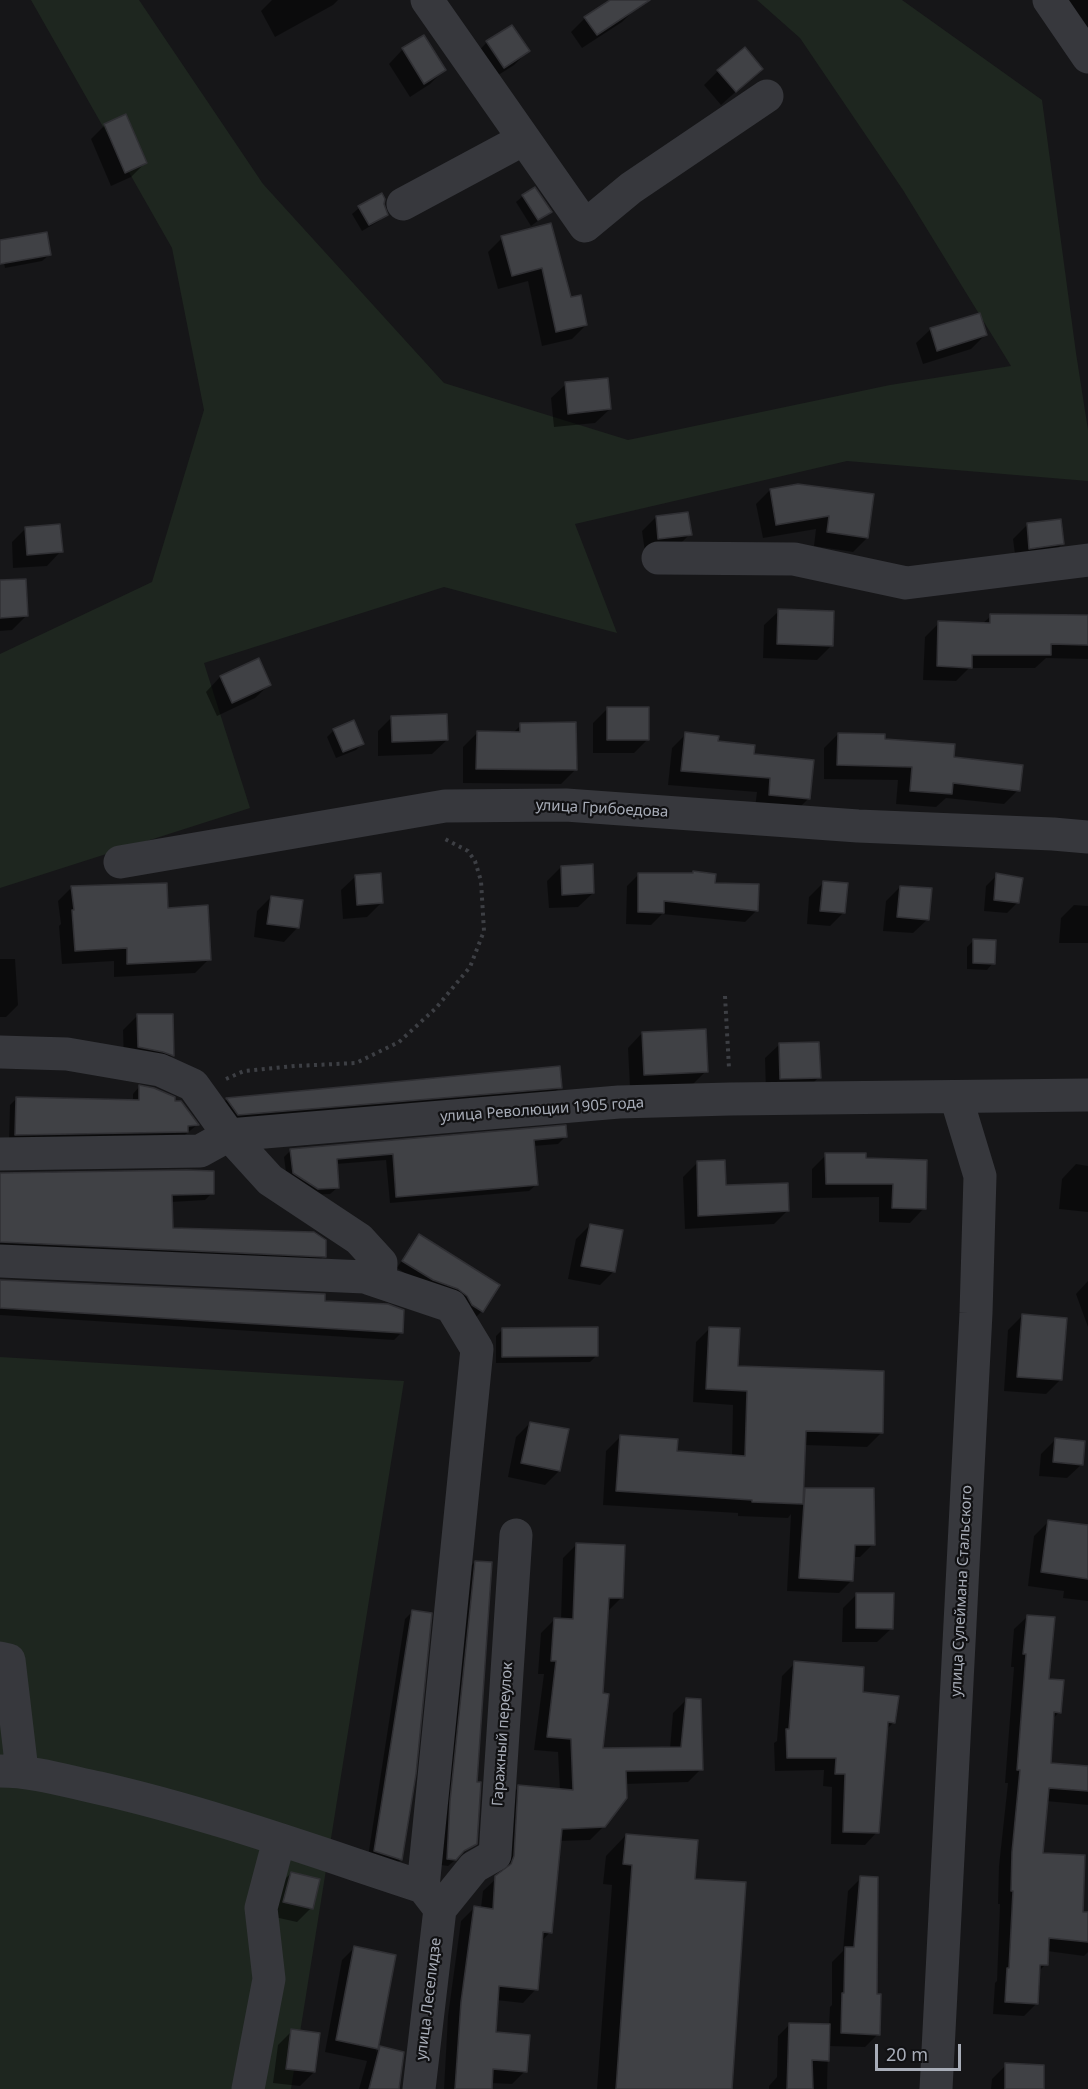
<!DOCTYPE html>
<html>
<head>
<meta charset="utf-8">
<style>
  body { margin:0 }
  #map { position:relative; width:1088px; height:2089px; overflow:hidden; background:#161618; font-family:"Noto Sans",sans-serif }
  canvas { display:block }
  .scale { position:absolute; left:875px; top:2044px; width:86px; height:27px; box-sizing:border-box; border:3px solid #a8adb8; border-top:0; padding-left:8px; font-size:18px; line-height:21px; white-space:nowrap; color:#a8adb8; -webkit-text-stroke:4px #111113; paint-order:stroke }
</style>
</head>
<body>
<div id="map">
<canvas width="1088" height="2089"></canvas>
<div class="scale">20 m</div>
</div>
<script>
const c = document.querySelector('canvas').getContext('2d');
c.lineJoin = 'round';
function paint(path, color) { c.fillStyle = color; c.fill(path, 'evenodd'); }
function trace(path, color, width, dash) { c.strokeStyle = color; c.lineWidth = width; c.lineCap = dash ? 'butt' : 'round'; c.setLineDash(dash || []); c.stroke(path); }
function drawText(font, color, halo, rows, align = 'center') {
  c.font = font + ' "Noto Sans",sans-serif'; c.lineWidth = 4.5; c.setLineDash([]); c.textBaseline = 'middle'; c.strokeStyle = halo; c.fillStyle = color; for (const [text, x, y, turn = 0] of rows) {
    c.save(); c.translate(x, y); c.rotate((+turn || 0) * Math.PI / 180); c.textAlign = isNaN(turn) ? turn : align; if (halo) c.strokeText(text, 0, 0); c.fillText(text, 0, 0); c.restore();
  }
}
paint(new Path2D(`
  M31 0H139L263 184 444 383 628 440 890 385 1011 366 903 190 800 38 757 0H902L1042 100 1076 353 1088 430V481L847 461 575 524 617 633 444 587 204 663 250 808 0 888V654L152 582 204 410 172 248Z
  M0 1357 404 1381 291 2089H0Z`), '#1e261f');
paint(new Path2D(`
  M272 0H338L333 5 275 37 261 11Z
  M613 0H631L636 8 622 22 582 48 571 32 585 18Z
  M1049 0H1088V38Z
  M487 42 528 51 514 65 489 81 473 57Z
  M403 49 444 70 430 84 410 97 389 64Z
  M761 69 721 105 704 85 718 71Z
  M105 125 145 163 131 177 111 186 91 139Z
  M523 196 550 212 531 226 516 202Z
  M383 204 386 214 379 221 362 231 352 214 359 208Z
  M550 225 570 299 586 325 572 339 542 346 528 281 498 289 488 252 502 238Z
  M1 247 49 255 42 261 5 268Z
  M931 329 985 335 971 349 923 364 916 343Z
  M566 384 610 409 595 423 554 427 551 398Z
  M798 485 867 538 853 552 814 546 816 529 763 538 756 504 770 490Z
  M656 517 690 534 676 548 645 552 642 531Z
  M1027 525 1062 544 1048 558 1016 562 1013 539Z
  M26 528 61 551 47 566 13 568 12 542Z
  M0 582 26 616 12 630 0 631Z
  M779 611 832 645 817 660 763 658 764 625Z
  M1075 614H1088V659L1046 658 1035 668H969L956 681 923 680 925 637 939 623 982 624 991 616H1073Z
  M259 660 270 684 255 698 217 716 206 692 220 677Z
  M607 709 648 739 634 753H593V723Z
  M392 717 447 740 432 754 378 756V731Z
  M521 725 575 770 561 784 463 783V747L477 733H513Z
  M334 730 362 744 356 750 336 758 327 737Z
  M686 734 752 755 809 798 795 812 755 808 757 792 668 785 672 748Z
  M838 734 883 740 953 758 1018 790 1004 804 946 798 936 807 896 804 898 780 824 779V748Z
  M561 867 593 893 578 907 549 908 547 881Z
  M639 874 714 884 757 910 745 922 662 914 651 925 626 924 627 886Z
  M997 875 1018 902 1007 913 984 911 986 886Z
  M356 876 381 903 367 917 343 919 341 890Z
  M823 883 844 912 830 926 807 924 809 897Z
  M72 887 166 910 209 959 195 973 114 977V961L62 964 59 926 61 924 58 901Z
  M900 887 928 919 913 933 883 931 886 901Z
  M271 897 298 927 284 942 254 937 257 911Z
  M1074 905 1088 906V943H1059L1061 918Z
  M974 940 993 963 987 970 967 969V947Z
  M0 959H15L18 1005 6 1017H0Z
  M137 1016 172 1055 158 1069 124 1061 123 1030Z
  M642 1033 706 1071 692 1085 630 1088 628 1048Z
  M780 1044 819 1077 805 1091 766 1093 765 1058Z
  M558 1068 560 1087 553 1094 231 1122 220 1106 226 1100Z
  M139 1087 174 1102 197 1125 180 1139 9 1141 10 1105 17 1098 133 1101V1094Z
  M565 1137 558 1144 533 1146 536 1185 529 1191 390 1203 386 1160 336 1164 337 1188 330 1194 310 1195 287 1180 284 1157 291 1150Z
  M826 1155 864 1159 924 1208 910 1223 879 1222V1197L812 1198V1169Z
  M697 1163 724 1187 788 1210 774 1224 685 1229 683 1177Z
  M1076 1164 1088 1166V1212L1059 1209 1062 1179Z
  M0 1174 212 1193 205 1200 171 1202V1229L324 1256 317 1263 0 1249Z
  M590 1225 614 1271 600 1285 568 1279 576 1239Z
  M420 1236 482 1311 475 1318 397 1268 413 1243Z
  M0 1281 323 1302 402 1332 394 1340 0 1315Z
  M1088 1281V1327L1076 1294Z
  M1022 1316 1060 1380 1046 1394 1004 1391 1008 1330Z
  M710 1328 736 1367 881 1433 867 1447 804 1445 802 1492 805 1489 873 1544 860 1557H853L852 1580 839 1593 787 1591 791 1514 788 1518 738 1516V1513L603 1505 606 1451 620 1437 676 1452 732 1456 733 1405 693 1402 696 1342Z
  M502 1330 597 1355 590 1362 496 1363V1336Z
  M530 1423 559 1471 545 1485 508 1477 516 1437Z
  M1055 1440 1082 1464 1067 1478 1039 1476 1041 1454Z
  M1048 1522 1088 1527V1601L1063 1598 1064 1591 1028 1586 1034 1536Z
  M577 1544 621 1598 607 1612 602 1694 601 1750 670 1749 673 1713 686 1700 701 1769 688 1782 625 1784 604 1826 590 1840 559 1841 550 1932 541 1942 536 1989 523 2003 496 2000 494 2034 525 2071 512 2084 491 2083V2089H444L448 2016 461 1921 474 1908H481L483 1891 500 1875 506 1800 519 1787 560 1791 558 1752 534 1750 544 1674H538L541 1633 554 1620H561L563 1558Z
  M475 1562 476 1843 448 1866 441 1865 468 1569Z
  M857 1594 892 1628 877 1642H842L843 1608Z
  M412 1612 414 1774 400 1860 394 1866 368 1857 405 1619Z
  M1028 1616 1059 1712 1052 1720 1049 1764 1088 1767V1805L1046 1801 1041 1855 1082 1913 1088 1914V1952L1084 1956 1047 1951 1046 1964 1038 1972 1037 2003 1024 2016 993 2014 995 1983 997 1981 1000 1904H998L999 1866 1008 1783H1005L1014 1667H1011L1014 1629Z
  M795 1663 861 1693 894 1722 886 1730 877 1832 865 1845 831 1844 832 1787 823 1786 824 1770 775 1771 774 1743 777 1741 782 1676Z
  M626 1835 693 1880 731 2089H597L612 1885 603 1884 606 1856Z
  M291 1873 311 1908 297 1922 270 1916 277 1887Z
  M861 1878 875 1996 878 2034 865 2047 828 2046 827 2089H769V2086L777 2077 778 2036 790 2024 829 2026 830 2007 832 2005V1962L843 1951 848 1891Z
  M354 1948 394 1956 376 2052 381 2047 398 2089H359L367 2061 325 2052 342 1960Z
  M292 2031 314 2072 300 2086 273 2083 278 2045Z
  M1006 2065 1042 2089H991L992 2079Z`), '#0007');
const building = new Path2D(`
  M610 0H650L597 35 584 17Z
  M512 25 530 51 504 68 486 41Z
  M424 35 446 70 424 84 402 48Z
  M745 47 763 69 736 92 717 70Z
  M126 114 147 163 125 173 104 124Z
  M535 187 552 212 538 220 522 195Z
  M382 193 385 199 384 204 388 215 369 225 358 206Z
  M551 223 571 297 581 295 587 325 556 332 542 268 512 276 501 236Z
  M47 232 51 255 0 264V240Z
  M980 313 987 335 937 351 930 328Z
  M608 378 611 409 568 414 565 382Z
  M798 484 874 494 868 538 827 532 829 516 776 525 770 489Z
  M688 512 692 535 658 539 656 516Z
  M1061 519 1064 544 1029 549 1027 523Z
  M60 524 63 552 27 555 25 527Z
  M26 579 28 616 0 618V580Z
  M778 609 834 611 833 646 777 644Z
  M990 614 1088 615V645L1051 644V655H972V668L937 666 938 621 990 623Z
  M259 658 271 685 232 703 220 676Z
  M607 707H649V740H607Z
  M447 714 448 740 392 742 391 716Z
  M354 720 364 744 343 752 333 729Z
  M576 722 577 770 476 769 477 731 520 732V723Z
  M685 732 719 736 718 741 755 745 754 754 814 760 810 799 769 795 770 778 681 771Z
  M838 733 885 734V739L955 744 954 757 1023 765 1020 791 953 783 952 794 910 791 912 767 837 765Z
  M593 864 594 893 562 895 561 866Z
  M693 871 716 874 715 883 759 884 758 911 664 901V913L638 912V873H693Z
  M381 873 383 903 357 905 355 875Z
  M996 873 1023 878 1019 903 994 900Z
  M823 881 848 883 845 913 820 911Z
  M167 883 168 908 208 905 211 960 127 964V948L75 951 72 910H74L71 886Z
  M900 886 932 888 929 920 897 917Z
  M271 896 303 900 299 928 267 924Z
  M973 939 996 940 995 964 973 963Z
  M137 1014H173L174 1056 163 1052 138 1047Z
  M706 1029 708 1072 644 1075 642 1032Z
  M819 1042 821 1078 780 1079 779 1043Z
  M560 1066 562 1088 238 1115 226 1098Z
  M139 1085 154 1088 175 1097V1101H181L199 1125 188 1126V1132L15 1135 16 1097 139 1100Z
  M566 1125 567 1137 534 1140 538 1185 396 1197 393 1154 337 1159 339 1188 318 1189 293 1173 290 1149Z
  M825 1153H866V1158L927 1160 926 1209 892 1208 893 1184H826Z
  M725 1160 726 1185 788 1183 789 1211 698 1216 697 1161Z
  M187 1170 214 1171V1194L172 1195 173 1228 314 1232 326 1240V1257L0 1242V1173Z
  M590 1224 623 1230 615 1272 581 1266Z
  M419 1234 500 1285 483 1312 472 1305 467 1296 458 1289 433 1280 402 1261Z
  M0 1280 325 1294V1301L388 1304 404 1310 403 1333 0 1308Z
  M1022 1314 1067 1318 1062 1380 1017 1377Z
  M598 1327V1356L502 1357V1328Z
  M709 1327 740 1328 738 1366 884 1371 883 1433 806 1431 803 1504 752 1502V1500L616 1491 620 1435 678 1439 677 1451 745 1456 747 1391 706 1389Z
  M530 1422 569 1429 560 1471 521 1463Z
  M1055 1438 1085 1441 1083 1465 1053 1462Z
  M805 1488H874L875 1545H855L853 1581 799 1578Z
  M1048 1520 1088 1525V1579L1041 1572Z
  M576 1543 625 1545 623 1598H609L603 1693 609 1694 603 1748 681 1747 686 1698 701 1699 703 1770 626 1771 627 1798 605 1827 562 1829 552 1933 543 1932 538 1990 499 1986 496 2032 530 2035 527 2072 493 2069 492 2089H455L461 2002 474 1906 493 1909 495 1876 511 1864 514 1856 518 1785 573 1790 571 1739 547 1737 556 1661H551L554 1618 573 1619Z
  M475 1561 492 1562 477 1782H481L477 1844 464 1851 456 1860 447 1859 450 1801Z
  M856 1593H894L893 1629 856 1628Z
  M412 1610 432 1613 416 1774 402 1860 374 1851Z
  M1027 1615 1055 1617 1049 1679 1064 1680 1061 1713 1054 1712 1051 1763 1088 1766V1791L1049 1788 1043 1853 1085 1855 1083 1912H1088V1942L1049 1938 1048 1965H1040L1038 2004 1005 2002 1007 1968H1009L1013 1891H1011L1012 1852 1020 1770H1017L1026 1654H1023Z
  M794 1661 864 1667 863 1692 899 1696 895 1723 888 1722 879 1833 843 1832 845 1774H835L836 1758H787L786 1729H789Z
  M626 1834 698 1840 695 1879 746 1882 732 2089H616L632 1865 623 1864Z
  M291 1872 320 1879 313 1909 283 1902Z
  M860 1876 878 1877 877 1994H881L880 2035 841 2033 842 1993H844L845 1947H854Z
  M354 1946 396 1955 378 2049 336 2040Z
  M789 2023 830 2024 829 2061 812 2060 813 2089H787Z
  M291 2029 320 2033 315 2072 286 2069Z
  M380 2046 404 2052 399 2089H369Z
  M1005 2063 1044 2065V2089H1005Z`);
paint(building, '#404145');
trace(building, '#303034', 1.5);
trace(new Path2D(`
  M725 996 729 1068
  M226 1079 244 1071 295 1066 356 1063 399 1042 436 1008 470 967 484 931 481 881 475 861 468 851 443 838`), '#3d3f44', 4, [3, 4.5]);
trace(new Path2D(`
  M427 0 585 226 631 188 767 96
  M1049 0 1088 57
  M403 204 524 139
  M658 558 794 559 906 583 1088 560
  M120 862 445 806 566 805 858 826 1053 834 1088 837
  M0 1052 67 1054 160 1070 193 1085 229 1135 270 1180 359 1239 381 1263 380 1282
  M0 1154 200 1151 229 1135 619 1102 730 1099 1088 1095
  M0 1261 365 1277 451 1306 477 1349 423 1887 440 1909
  M0 1658 9 1660 22 1771
  M0 1771C34 1771 66 1781 99 1788 209 1813 316 1852 423 1887
  M440 1909 474 1867 495 1855 516 1535
  M248 2089 269 1979 261 1908 279 1840
  M419 2089 440 1909
  M936 2089 976 1313 980 1176 956 1097`), '#37383d', 33);
drawText('15px', '#a8adb8', '#111113', [
  ["улица Грибоедова",602,809,3],
  ["улица Революции 1905 года",542,1110,-4],
  ["улица Сулеймана Стальского",962,1591,-87],
  ["Гаражный переулок",503,1734,-86],
  ["улица Леселидзе",429,1999,-83]
]);
</script>
</body>
</html>
